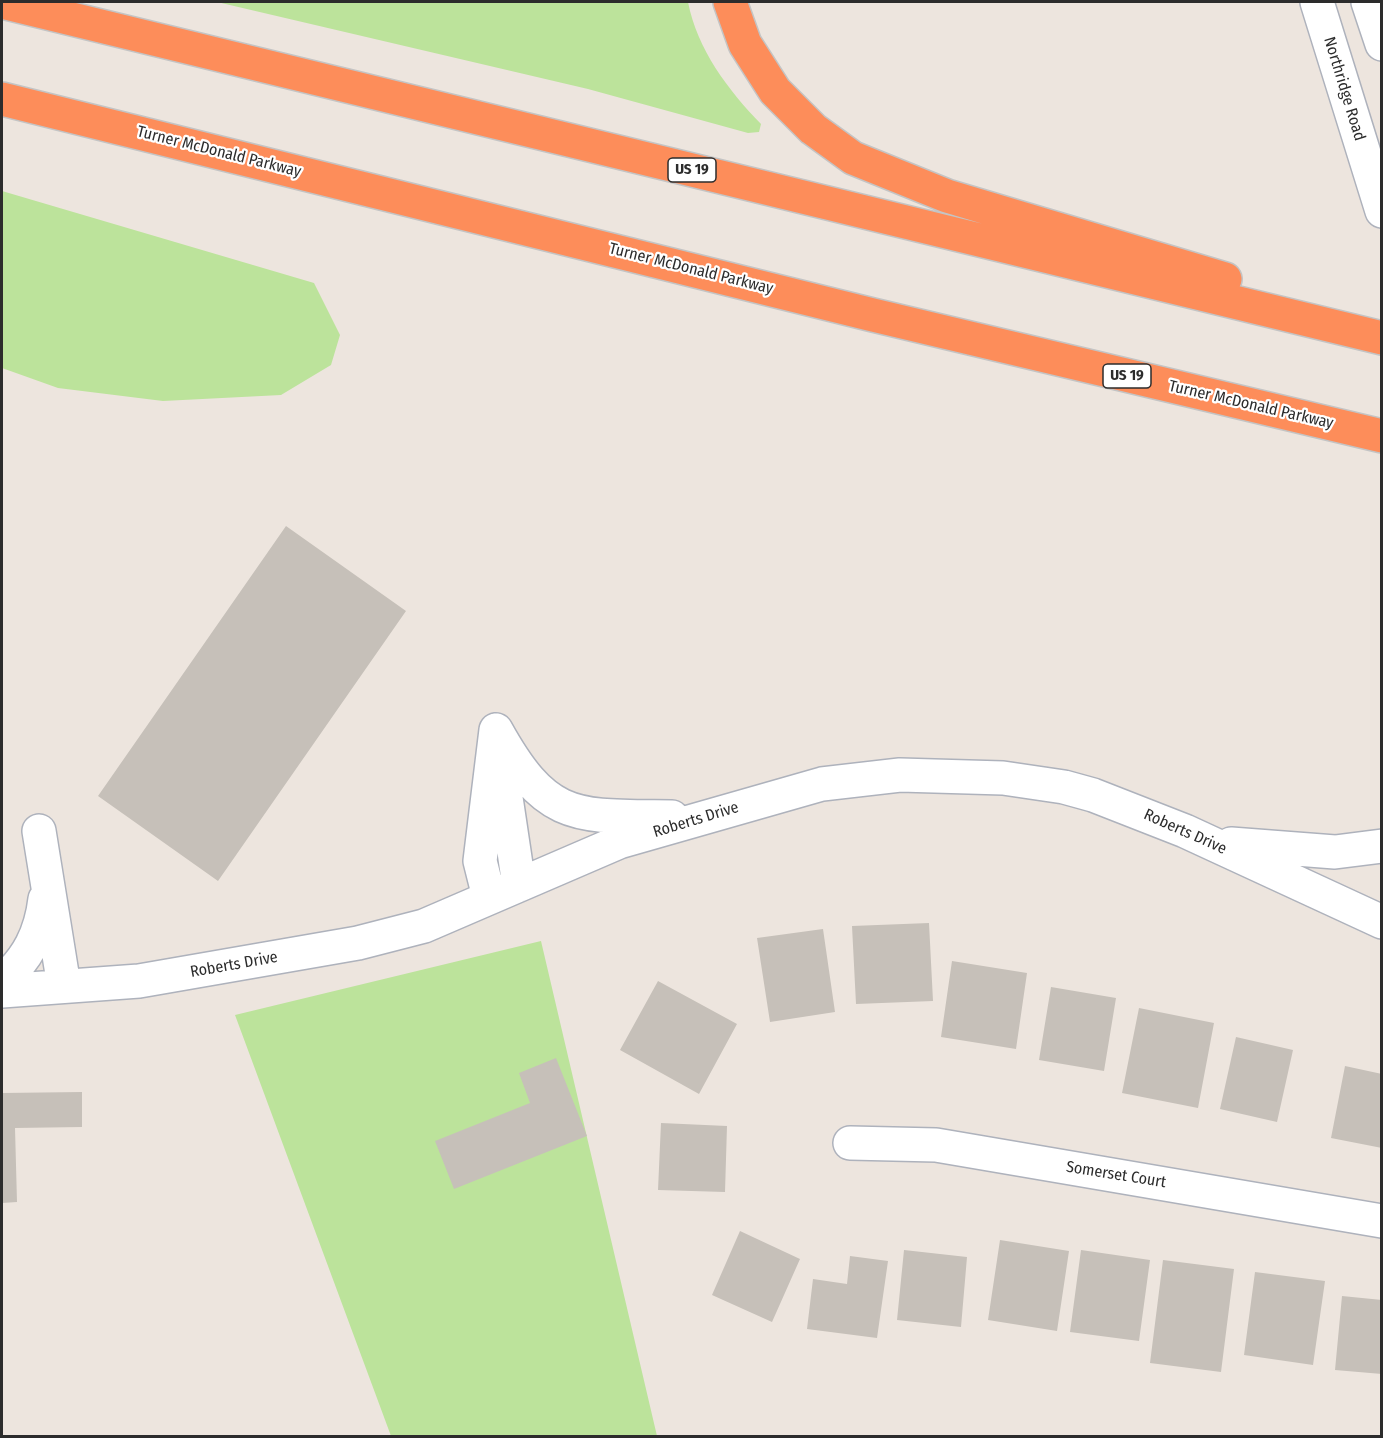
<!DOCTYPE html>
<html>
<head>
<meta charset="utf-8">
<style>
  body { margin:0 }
  #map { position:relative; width:1383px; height:1438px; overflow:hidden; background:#ede5de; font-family:"Fira Sans Condensed",sans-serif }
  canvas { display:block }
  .frame { position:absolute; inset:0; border:3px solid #2c2c2c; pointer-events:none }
</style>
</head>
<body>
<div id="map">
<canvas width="1383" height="1438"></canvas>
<div class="frame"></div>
</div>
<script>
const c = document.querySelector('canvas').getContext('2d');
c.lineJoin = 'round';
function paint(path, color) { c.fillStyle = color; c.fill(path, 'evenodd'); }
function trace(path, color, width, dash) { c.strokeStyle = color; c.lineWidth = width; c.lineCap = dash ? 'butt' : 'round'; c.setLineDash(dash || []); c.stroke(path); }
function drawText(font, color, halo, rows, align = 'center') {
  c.font = font + ' "Fira Sans Condensed",sans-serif'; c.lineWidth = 4.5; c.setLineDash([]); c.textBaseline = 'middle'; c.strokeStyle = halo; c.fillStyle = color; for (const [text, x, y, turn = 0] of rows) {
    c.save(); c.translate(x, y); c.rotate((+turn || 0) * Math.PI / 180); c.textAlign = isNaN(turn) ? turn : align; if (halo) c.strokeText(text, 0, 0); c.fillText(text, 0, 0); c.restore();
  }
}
paint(new Path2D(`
  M217 2H688C697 49 728 90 761 124L759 132 748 133 588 89Z
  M2 191 314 283 340 335 331 365 281 395 163 401 58 388 2 368Z
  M541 941 657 1436H391L235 1015Z`), '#bce39b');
paint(new Path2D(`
  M286 526 406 611 218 881 98 796Z
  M929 923 933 1001 856 1004 852 926Z
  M823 929 835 1012 770 1022 757 938Z
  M952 961 1027 973 1016 1049 941 1037Z
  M658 981 737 1024 699 1094 620 1050Z
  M1051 987 1116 998 1104 1071 1039 1060Z
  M1139 1008 1214 1023 1198 1108 1122 1093Z
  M1236 1037 1293 1050 1277 1122 1220 1109Z
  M556 1058 587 1136 454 1189 435 1141 530 1103 519 1073Z
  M1345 1066 1382 1074V1148L1331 1138Z
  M82 1092V1127L15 1128 17 1202 2 1203V1093Z
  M661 1123 727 1126 725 1192 658 1190Z
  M740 1231 800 1259 772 1322 712 1295Z
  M1000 1240 1069 1251 1057 1331 988 1320Z
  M904 1250 967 1257 961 1327 897 1320Z
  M1081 1250 1150 1260 1139 1341 1070 1332Z
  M850 1256 888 1261 877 1338 807 1329 813 1279 847 1284Z
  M1163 1260 1234 1269 1221 1372 1150 1363Z
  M1255 1272 1325 1281 1313 1365 1244 1355Z
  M1342 1296 1382 1300V1374L1335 1370Z`), '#c6c0b9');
const minor = new Path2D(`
  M1317 2 1382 211
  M1368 2 1382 44
  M496 730C547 822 575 816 672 817
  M502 771 519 885
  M39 831 64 986
  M1231 844 1335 852 1382 846
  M489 897 480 861 496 730
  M2 981C28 959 41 933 45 899
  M2 991 139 981 358 943 424 926 619 842 822 784 900 775 1003 778 1064 787 1093 795 1185 831 1382 922
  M850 1143 936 1145 1382 1221`);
const highway = new Path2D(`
  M2 2 1382 338
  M730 2 745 44 775 91 813 129 853 158 947 196 1225 279
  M2 99 873 315 1382 436`);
trace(minor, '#aeb2bc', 36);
trace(highway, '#c4c4c4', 36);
trace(minor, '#fff', 33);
trace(highway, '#fd8d5a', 33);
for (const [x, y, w] of [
  [692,170,48],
  [1127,376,48]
]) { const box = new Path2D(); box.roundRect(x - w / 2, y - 12, w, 24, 4.5); c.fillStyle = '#fff'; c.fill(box); trace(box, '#2c2c2c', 1.5); }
drawText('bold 15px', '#2c2c2c', null, [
  ["US 19",692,170],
  ["US 19",1127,376]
]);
drawText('16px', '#2c2c2c', '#fff', [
  ["Northridge Road",1344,89,73],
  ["Turner McDonald Parkway",219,152,14],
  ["Turner McDonald Parkway",691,269,14],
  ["Turner McDonald Parkway",1251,405,13],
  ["Roberts Drive",696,820,-17],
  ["Roberts Drive",1185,832,24],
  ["Roberts Drive",234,965,-10],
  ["Somerset Court",1116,1175,9]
]);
</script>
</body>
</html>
